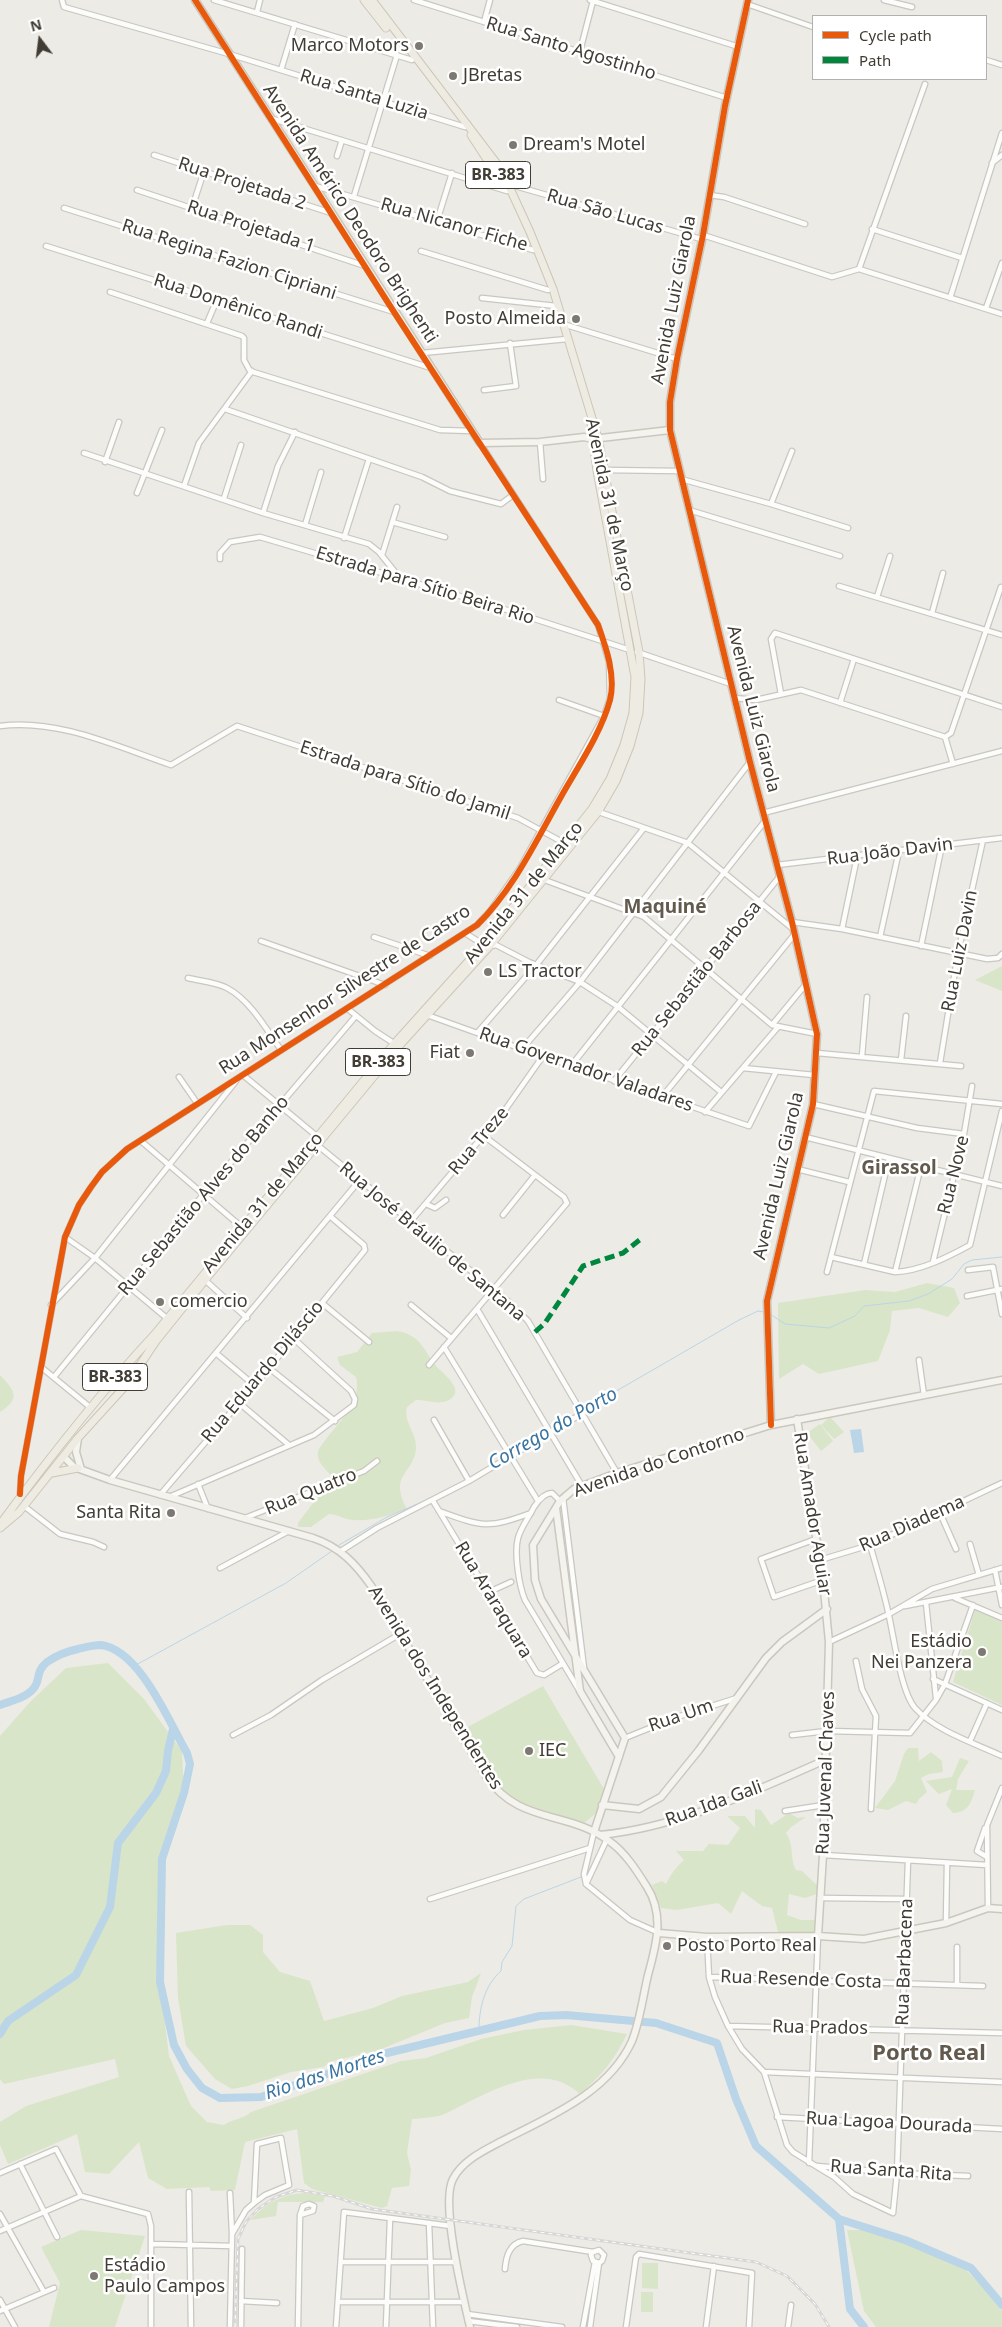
<!DOCTYPE html>
<html>
<head>
<meta charset="utf-8">
<style>
  body { margin:0 }
  #map { position:relative; width:1002px; height:2327px; overflow:hidden; background:#ecebe6; font-family:"Noto Sans",sans-serif }
  canvas { display:block }
  .legend { position:absolute; left:812px; top:15px; width:175px; height:65px; box-sizing:border-box; background:#fff; border:1px solid #b3b1ae; margin:0; padding:6px 9px; list-style:none; font-size:15px; color:#413c34 }
  .legend li { display:flex; align-items:center; gap:10px; height:25px }
  .legend b { width:25px; border:1px solid #b3b1ae }
  .north { position:absolute; left:15px; top:15px; width:50px; height:50px; -webkit-text-stroke:4px #fff; paint-order:stroke; rotate:345deg; font-size:14px; font-weight:700; line-height:20px; text-align:center; color:#413c34 }
  .north::after { content:''; display:block; margin:auto; width:18px; height:22px; background:#413c34; clip-path:polygon(50% 0,100% 100%,50% 72%,0 100%) }
</style>
</head>
<body>
<div id="map">
<canvas width="1002" height="2327"></canvas>
<ul class="legend">
<li><b style="height:6px;background:#e8590c"></b>Cycle path</li>
<li><b style="height:6px;background:#00873e"></b>Path</li>
</ul>
<div class="north">N</div>
</div>
<script>
const c = document.querySelector('canvas').getContext('2d');
c.lineJoin = 'round';
function paint(path, color) { c.fillStyle = color; c.fill(path, 'evenodd'); }
function trace(path, color, width, dash) { c.strokeStyle = color; c.lineWidth = width; c.lineCap = dash ? 'butt' : 'round'; c.setLineDash(dash || []); c.stroke(path); }
function drawText(font, color, halo, rows, align = 'center') {
  c.font = font + ' "Noto Sans",sans-serif'; c.lineWidth = 5; c.setLineDash([]); c.textBaseline = 'middle'; c.strokeStyle = halo; c.fillStyle = color; for (const [text, x, y, turn = 0] of rows) {
    c.save(); c.translate(x, y); c.rotate((+turn || 0) * Math.PI / 180); c.textAlign = isNaN(turn) ? turn : align; if (halo) c.strokeText(text, 0, 0); c.fillText(text, 0, 0); c.restore();
  }
}
paint(new Path2D(`
  M1002 966V991L975 980Z
  M927 1283 954 1288 960 1303 948 1317 919 1308 892 1311 890 1330 878 1361 819 1374 803 1364 779 1379 778 1303 865 1290 895 1292Z
  M397 1331C424 1336 423 1352 438 1368 446 1376 467 1392 447 1401 436 1405 426 1399 416 1400L407 1407C403 1422 417 1433 416 1448 414 1475 388 1473 407 1509 390 1515 370 1522 352 1520 344 1519 337 1514 329 1514L311 1527H298V1523L316 1499 332 1482C333 1470 316 1468 318 1451 329 1430 364 1405 356 1377L340 1365 337 1357 357 1352 372 1333Z
  M0 1375C14 1390 22 1398 0 1412Z
  M830 1417 844 1432 834 1439 821 1425Z
  M820 1424 833 1441 821 1451 807 1433Z
  M975 1610 1002 1622V1705L953 1682Z
  M108 1663 144 1699 182 1751 184 1793 162 1859 160 1982 169 2056 191 2106 207 2122 224 2125C232 2119 244 2119 251 2112L401 2061 426 2058 481 2039 524 2030 571 2025 627 2034C615 2059 601 2076 580 2094 540 2056 482 2097 442 2115 433 2118 421 2118 412 2119L407 2153 411 2170 409 2186 392 2188 387 2206 382 2208 312 2189 304 2183 297 2129 245 2142 235 2190 211 2191 209 2187 167 2189 148 2178 139 2142 109 2174 85 2172 77 2134 8 2164 0 2145V2122L26 2106 119 2077 115 2059 4 2084 0 2079V1736L30 1702 66 1668Z
  M543 1686 604 1789 596 1813 583 1824 531 1809 504 1793 464 1729Z
  M908 1748H918L919 1761 931 1752 942 1761 943 1772 929 1774 921 1778 927 1792 919 1799 916 1804 906 1801 888 1810 875 1808 895 1781 904 1754Z
  M960 1758 969 1761 958 1779 956 1790H975C971 1804 968 1812 953 1813L946 1805 952 1789 939 1794 926 1781 952 1777Z
  M755 1809 761 1810 771 1825 789 1813 798 1818 806 1817 791 1827 786 1833C795 1847 789 1856 796 1870L802 1871 819 1887 817 1894 805 1898 789 1894 787 1915 801 1920H819L814 1932 779 1936 772 1908 762 1906 742 1891 731 1914 718 1903 677 1910 661 1908 652 1885 662 1881 666 1884C670 1875 676 1867 684 1860L676 1851H703L709 1844 728 1845 740 1828 727 1816H745L755 1828Z
  M227 1925H250L263 1935V1952L280 1972 310 1981 324 2021 373 2008 402 1996 468 1982 481 1973 472 1997 469 2018 445 2023 379 2050 333 2061 323 2067 291 2072 248 2086 232 2089 215 2079 186 2046 178 1998 176 1933Z
  M305 2193 325 2196 323 2202H278L276 2216 251 2220C265 2203 283 2194 305 2193Z
  M81 2230 145 2236 115 2327H49L60 2283 41 2247Z
  M847 2230H863L893 2237 962 2266 982 2286 1002 2311V2327H876L864 2311Z
  M642 2263H658V2289L642 2288Z
  M641 2292H653V2312H641Z`), '#d9e5c8');
paint(new Path2D(`
  M861 1429 864 1452 854 1453 850 1430Z`), '#bad5e7');
trace(new Path2D(`
  M770 1314 785 1324 829 1328 855 1316 864 1306 909 1301 928 1294 952 1279 964 1264 972 1260 1002 1257
  M556 1426 739 1320 758 1311 764 1312
  M339 1545 387 1517 429 1499
  M134 1666 286 1583 332 1551
  M479 2030C479 2009 484 1986 501 1971L502 1962 512 1946 516 1906 524 1899 581 1877`), '#bad5e7', 1);
trace(new Path2D(`
  M0 1705C11 1701 26 1698 34 1688 41 1679 35 1672 47 1662 56 1656 68 1651 78 1649 86 1647 93 1645 101 1645 140 1650 169 1722 187 1753L190 1764 184 1793 162 1859 160 1982 174 2045 187 2069 202 2088 220 2098 261 2097 387 2053 540 2016 566 2015 656 2023 717 2043 736 2099 756 2146 839 2219 905 2240 971 2268 1002 2305
  M0 2034 8 2021 76 1975 110 1907 118 1843 156 1793 166 1771 168 1751 173 1729
  M839 2219 850 2309 864 2327`), '#bad5e7', 8);
const street = new Path2D(`
  M62 0 64 7 229 54 465 127 468 124
  M214 0 412 60 415 58
  M414 0 727 98
  M590 0 739 47
  M884 0 912 7
  M747 4 813 27
  M257 12 260 0
  M484 22 490 0
  M580 51 593 1
  M986 60 1002 65
  M281 70 295 24
  M273 119 507 191
  M154 155 331 213
  M337 156 342 140
  M992 163 1002 155
  M508 184 701 239
  M315 186 533 250 537 249
  M137 190 365 266
  M709 195 724 197 805 224
  M354 196 397 55
  M64 208 394 312
  M192 208 204 171
  M437 221 452 173
  M872 229 962 258
  M703 235 832 277 859 269 1002 314
  M46 246 431 368
  M421 251 548 290
  M859 269 925 84
  M110 292 242 336 244 338V360L250 371 440 430 472 431
  M482 298 556 306
  M950 298 1002 133
  M986 308 1002 263
  M207 323 216 302
  M563 324 677 359
  M422 353 567 339
  M484 390 516 386 510 343
  M225 409 422 477 450 491 501 504 513 495
  M540 442 543 479
  M84 453 263 513 369 544 379 552 399 577
  M105 462 119 422
  M603 470 679 471
  M681 479 771 504 792 451
  M184 486 199 443 252 371
  M137 493 162 430
  M224 498 241 445
  M771 504 848 528
  M689 510 840 556
  M263 513 278 466 295 432
  M392 522 445 537
  M305 525 321 472
  M344 538 369 459
  M382 555 397 507
  M220 559V553L230 542 260 537 507 610 630 650
  M839 586 1002 635
  M877 597 890 556
  M932 613 943 573
  M637 652 731 684
  M781 694 771 639 775 633 1002 707
  M734 698 756 700 801 690 945 737 953 764
  M559 700 604 716
  M840 703 854 659
  M0 726C57 718 118 747 171 765L237 726 518 818 566 844
  M945 737 951 733 1001 587
  M596 811 688 843 793 929
  M763 813 1002 751
  M777 865 1002 838
  M542 879 644 917 772 1025 817 1034
  M792 922 842 929 987 959 998 958 1002 954
  M842 929 857 857
  M465 933 484 945
  M374 937 430 956
  M880 937 899 851
  M261 941 385 985
  M491 946 496 945 529 962 580 982 617 1006 721 1092
  M921 946 942 845
  M188 978C200 981 216 982 227 988 250 1000 267 1030 281 1050
  M348 1009 375 1031 395 1044
  M427 1015 522 1049 749 1126 776 1072
  M772 1025 806 984
  M478 1032 537 964 644 828
  M522 1049 580 982 750 762
  M817 1053 961 1066
  M862 1056 867 997
  M901 1060 906 1016
  M940 1063 958 953 983 840
  M571 1066 765 821
  M743 1068 814 1075
  M243 1075 319 1138
  M179 1077 197 1103
  M614 1081 780 876
  M662 1097 794 935
  M813 1104 917 1128 964 1134
  M705 1112 778 1027
  M805 1137 1002 1186
  M141 1141 244 1229
  M316 1144 509 1302 528 1321 617 1473
  M797 1169 849 1182
  M426 1204 435 1208 446 1200
  M503 1215 535 1175
  M410 1222 505 1110 543 1056
  M65 1237 95 1258 169 1320
  M831 1257 895 1272C921 1271 948 1257 970 1245L1002 1111
  M933 1262 964 1134 972 1086
  M864 1264 889 1158
  M968 1270 993 1267 1002 1314
  M827 1272 874 1091 1002 1104
  M895 1272 921 1166
  M205 1280 247 1318
  M967 1296 1002 1289
  M322 1303 369 1342
  M51 1305 95 1258 236 1081
  M411 1305 451 1338
  M477 1309 582 1486
  M444 1347 538 1501
  M217 1354 254 1385
  M919 1360 924 1395
  M429 1365 567 1203 564 1197 484 1136
  M41 1367 91 1408
  M269 1368 335 1421
  M54 1377 203 1195 355 1017
  M238 1402 289 1445
  M434 1420 469 1481
  M110 1480 359 1181
  M198 1484 208 1509
  M20 1494 21 1476 65 1237 79 1205 91 1187 102 1172 127 1149 477 925 490 911 520 868 604 716 610 698 609 662 598 625 480 443
  M160 1495 269 1368 365 1250 364 1245 331 1217
  M169 1497 314 1435 354 1405 355 1399 351 1391 293 1338
  M563 1498 584 1668
  M433 1501 537 1673 544 1675 562 1664
  M560 1501 552 1493C544 1493 538 1501 534 1507 529 1517 521 1527 518 1538 514 1553 519 1586 525 1600L579 1690
  M24 1506 60 1534 93 1542 104 1547
  M439 1511C483 1527 487 1529 531 1513
  M940 1513 956 1549
  M245 1518 364 1471 377 1461
  M816 1539 761 1559 774 1597 823 1580
  M970 1544 979 1575
  M870 1545C877 1569 884 1592 889 1616 894 1638 901 1692 915 1708 936 1731 974 1743 1002 1756
  M341 1551 377 1528 469 1481 583 1413
  M820 1560 870 1545 1002 1483
  M220 1568 287 1532
  M995 1570 1002 1605
  M489 1592 511 1582
  M955 1598 1002 1618
  M926 1603 936 1698
  M905 1606 1002 1587
  M829 1642 889 1614 932 1589 1002 1568
  M856 1661 862 1689 876 1716 871 1809
  M933 1679 1002 1710
  M233 1735 271 1715 322 1680 400 1634
  M792 1735 827 1731 910 1733 936 1700 945 1684 973 1605
  M625 1738 677 1717 737 1698
  M970 1741 987 1703
  M785 1811 824 1805
  M985 1828 977 1851 987 1857
  M594 1832 584 1874 586 1884 630 1920 657 1932
  M823 1855 987 1865
  M586 1884 607 1839
  M820 1898 907 1899
  M430 1899 590 1848
  M988 1908 987 1825 1002 1788
  M946 1923 947 1863
  M707 1937 709 1977 715 1997 728 2026 742 2049 764 2072 787 2145 793 2152 834 2177 853 2194 893 2213 897 2173 908 1861
  M709 1977 983 1986
  M957 1985V1947
  M728 2026 1002 2033
  M764 2072 1002 2082
  M777 2117 1002 2129
  M809 2163 818 1936
  M20 2164 57 2237
  M817 2166 897 2173 968 2176
  M0 2173 56 2149 81 2196
  M189 2192 191 2327
  M230 2193 232 2233
  M0 2214 44 2292
  M429 2223 433 2327
  M0 2231 81 2196 148 2214 151 2226V2327
  M152 2244 232 2246
  M342 2262H457
  M505 2269C506 2257 509 2244 523 2241L593 2252 599 2250 604 2255 602 2261 599 2263 593 2261 591 2255 593 2252
  M0 2300 15 2327
  M241 2301 277 2303
  M340 2302H465
  M0 2311 54 2288
  M467 2314 562 2327
  M468 2321 517 2327
  M230 2327 232 2234 246 2210 254 2203 265 2195 289 2185 281 2138 257 2144 254 2203
  M241 2327 242 2249
  M298 2327 300 2215 303 2206 309 2204 314 2206 313 2211 300 2215
  M336 2327 344 2212 451 2226
  M386 2327 390 2219
  M583 2327 595 2262
  M590 2327 599 2263
  M626 2327 636 2257 639 2254 752 2273 749 2327
  M706 2327 714 2266
  M788 2327 791 2305`);
const secondary = new Path2D(`
  M195 0 480 443 540 442 584 437 592 439 670 430
  M748 0 725 106 703 235 677 359 670 402V430L750 762 792 922 817 1034 813 1104 767 1301 771 1425
  M797 1419 823 1580 829 1642 823 1855 818 1936
  M78 1438 76 1452 81 1469
  M64 1457 74 1467 110 1480 313 1538C340 1547 356 1564 372 1587L486 1776C519 1825 568 1810 609 1841 625 1852 637 1871 647 1887 665 1915 656 1946 648 1975 643 1996 640 2021 632 2041 608 2094 548 2117 500 2142 483 2151 462 2161 453 2179 440 2203 463 2297 470 2327
  M556 1508 580 1691 619 1757
  M602 1805 639 1809 661 1797 699 1750 766 1658 782 1642 827 1609
  M594 1832 625 1738 541 1599 535 1580 533 1545 560 1501 574 1489 617 1473 771 1425 1002 1380
  M600 1835C679 1827 753 1792 825 1760
  M659 1933 707 1937 818 1936 864 1939 946 1923 988 1908 1002 1909`);
const primary = new Path2D(`
  M364 0 386 28
  M471 135 503 184
  M52 1473 78 1468
  M1 1523C49 1458 99 1394 154 1335L394 1044 483 945 592 809 610 779 624 745 633 713 635 677 597 471 591 423
  M0 1528 19 1512 78 1438 128 1383 156 1341 205 1280 399 1046 489 947 598 812 616 781 630 746 639 713 641 679 639 652 598 438 553 289 530 232 501 169 372 0`);
trace(street, '#c9c7c2', 7);
trace(secondary, '#cac8be', 9);
trace(primary, '#cdc6b6', 9);
trace(street, '#fcfcfb', 4.5);
trace(secondary, '#f4f3ed', 6);
trace(primary, '#eeebe3', 7);
const rail = new Path2D(`
  M235 2327 238 2239 246 2222 258 2209 276 2197 297 2190 333 2196 372 2209 756 2262 787 2276 815 2304 829 2327`);
trace(rail, '#d7d7d6', 3);
trace(rail, '#fff', 1, [4]);
trace(new Path2D(`
  M535 1332 545 1323 583 1266 623 1253 642 1238`), '#00873e', 5, [10, 5]);
trace(new Path2D(`
  M748 0 725 106 703 235 677 359 670 402V430L750 762 792 922 817 1034 813 1104 767 1301 771 1425
  M20 1494 21 1476 65 1237 79 1205 91 1187 102 1172 127 1149 477 925C514 889 537 839 562 795 579 765 601 733 610 700 616 676 606 647 598 625L394 312 195 0`), '#e8590c', 6);
for (const [x, y, r, color] of [
  [419,46,5,"#7d7972"],
  [453,76,5,"#7d7972"],
  [513,145,5,"#7d7972"],
  [576,319,5,"#7d7972"],
  [488,972,5,"#7d7972"],
  [470,1053,5,"#7d7972"],
  [160,1302,5,"#7d7972"],
  [171,1513,5,"#7d7972"],
  [982,1652,5,"#7d7972"],
  [529,1751,5,"#7d7972"],
  [667,1946,5,"#7d7972"],
  [94,2276,5,"#7d7972"]
]) { const dot = new Path2D(); dot.arc(x, y, r, 0, 2 * Math.PI); c.fillStyle = color; c.fill(dot); trace(dot, '#fff', 2); }
for (const [x, y, w] of [
  [498,175,65],
  [378,1062,65],
  [115,1377,65]
]) { const box = new Path2D(); box.roundRect(x - w / 2, y - 13.5, w, 27, 4); c.fillStyle = '#fff'; c.fill(box); trace(box, '#413c34', 1); }
drawText('bold 16px', '#413c34', null, [
  ["BR-383",498,175],
  ["BR-383",378,1062],
  ["BR-383",115,1377]
]);
drawText('18px', '#413c34', '#fff', [
  ["Marco Motors",409,46,"right"],
  ["JBretas",463,76],
  ["Dream's Motel",523,145],
  ["Posto Almeida",566,319,"right"],
  ["LS Tractor",498,972],
  ["Fiat",460,1053,"right"],
  ["comercio",170,1302],
  ["Santa Rita",161,1513,"right"],
  ["Estádio",972,1642,"right"],
  ["Nei Panzera",972,1663,"right"],
  ["IEC",539,1751],
  ["Posto Porto Real",677,1946],
  ["Estádio",104,2266],
  ["Paulo Campos",104,2287]
], 'left');
drawText('18px', '#413c34', '#fff', [
  ["Rua Santo Agostinho",571,49,17],
  ["Rua Santa Luzia",364,95,17],
  ["Rua Projetada 2",242,184,18],
  ["Rua São Lucas",605,212,16],
  ["Avenida Américo Deodoro Brighenti",350,214,57],
  ["Rua Nicanor Fiche",454,225,16],
  ["Rua Projetada 1",251,227,18],
  ["Rua Regina Fazion Cipriani",229,260,18],
  ["Avenida Luiz Giarola",674,300,-79],
  ["Rua Domênico Randi",238,307,18],
  ["Avenida 31 de Março",609,505,78],
  ["Estrada para Sítio Beira Rio",425,586,17],
  ["Avenida Luiz Giarola",753,709,76],
  ["Estrada para Sítio do Jamil",405,781,18],
  ["Rua João Davin",890,852,-7],
  ["Avenida 31 de Março",524,893,-51],
  ["Rua Luiz Davin",960,951,-79],
  ["Rua Sebastião Barbosa",697,979,-51],
  ["Rua Monsenhor Silvestre de Castro",345,990,-33],
  ["Rua Governador Valadares",586,1070,19],
  ["Rua Treze",479,1141,-50],
  ["Rua Nove",954,1175,-76],
  ["Avenida Luiz Giarola",779,1176,-77],
  ["Rua Sebastião Alves do Banho",204,1196,-50],
  ["Avenida 31 de Março",263,1203,-50],
  ["Rua José Bráulio de Santana",432,1242,40],
  ["Rua Eduardo Diláscio",263,1372,-50],
  ["Avenida do Contorno",659,1463,-19],
  ["Rua Quatro",311,1492,-22],
  ["Rua Amador Aguiar",812,1514,81],
  ["Rua Diadema",912,1524,-24],
  ["Rua Araraquara",493,1600,59],
  ["Avenida dos Independentes",435,1688,58],
  ["Rua Um",681,1716,-19],
  ["Rua Juvenal Chaves",826,1773,-88],
  ["Rua Ida Gali",714,1804,-20],
  ["Rua Barbacena",905,1962,-88],
  ["Rua Resende Costa",801,1980,2],
  ["Rua Prados",820,2028,1],
  ["Rua Lagoa Dourada",889,2123,3],
  ["Rua Santa Rita",891,2171,4]
]);
drawText('bold 19px', '#625a4d', '#fff', [
  ["Maquiné",665,908],
  ["Girassol",899,1169]
]);
drawText('italic 19px', '#3a74a0', '#fff', [
  ["Corrego do Porto",553,1429,-30],
  ["Rio das Mortes",325,2075,-18]
]);
drawText('bold 22px', '#625a4d', '#fff', [
  ["Porto Real",929,2054]
]);
</script>
</body>
</html>
